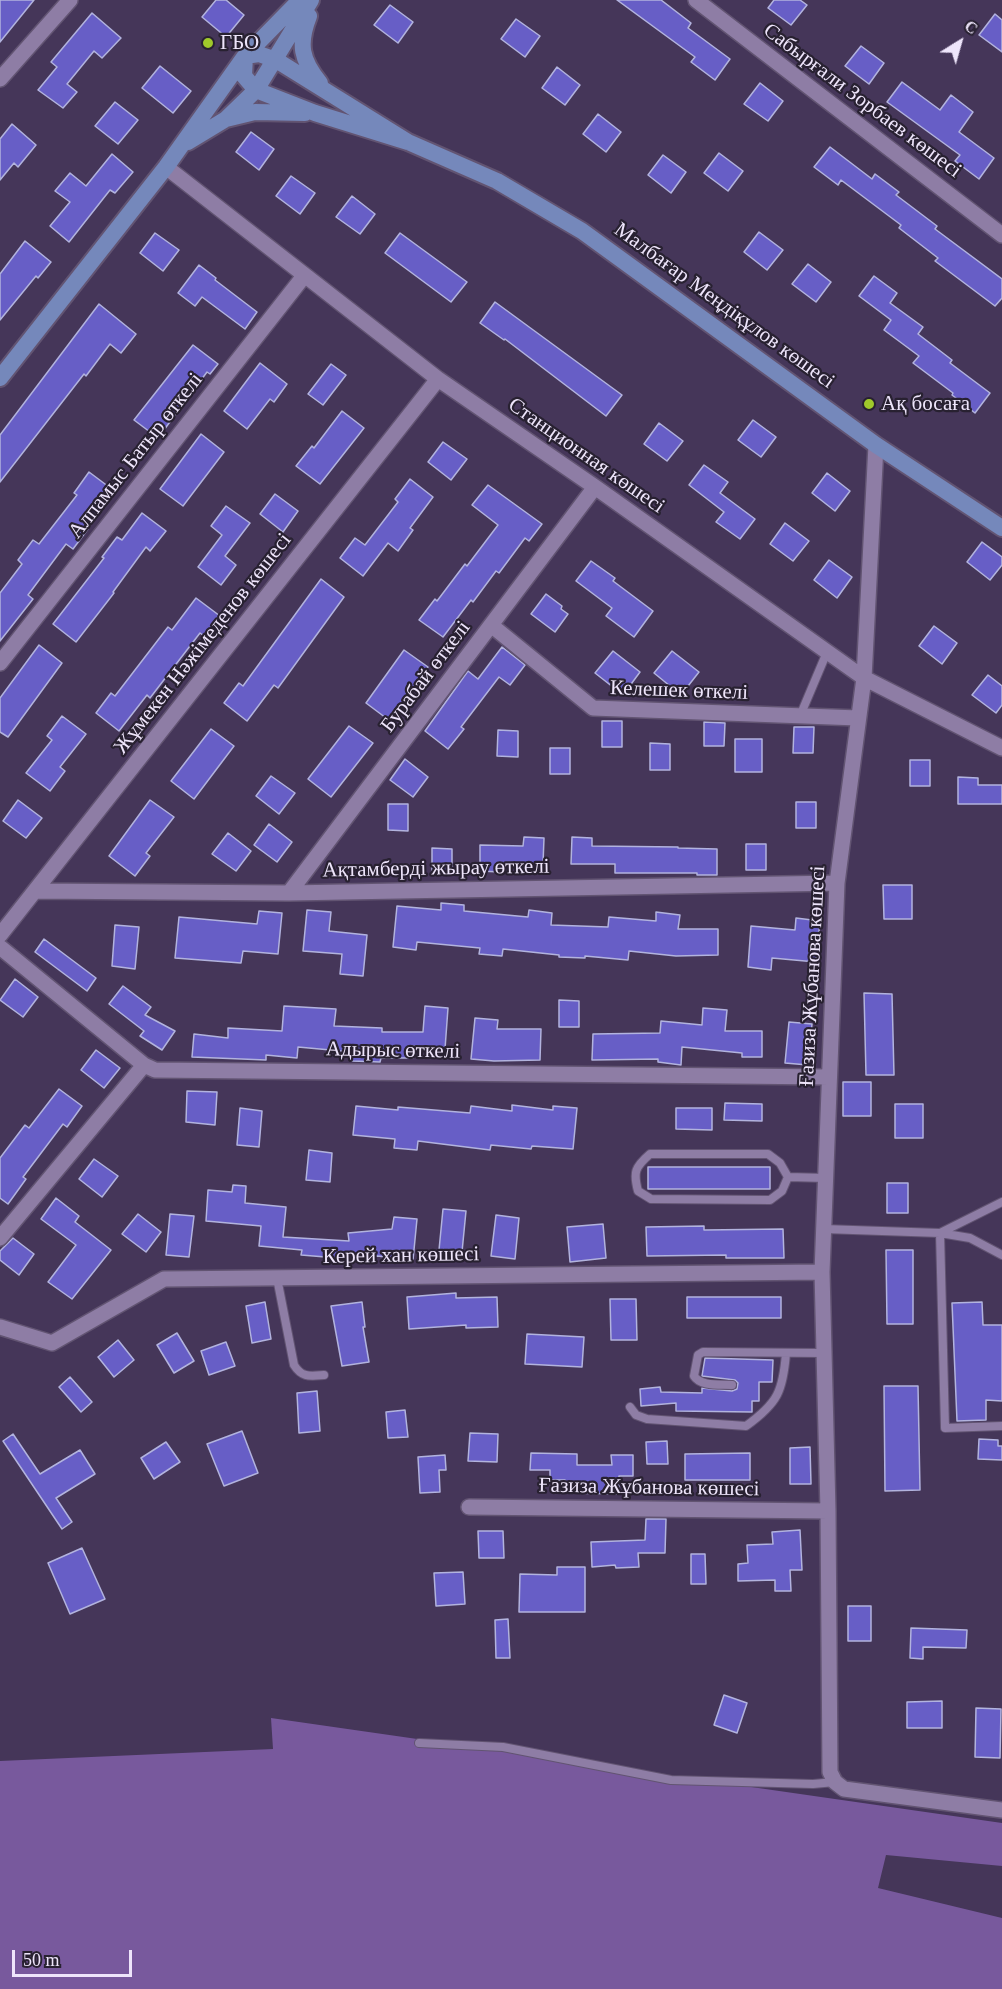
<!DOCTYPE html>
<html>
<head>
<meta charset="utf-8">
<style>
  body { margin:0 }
  #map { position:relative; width:1002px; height:1989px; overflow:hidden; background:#453659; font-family:"Times New Roman",serif }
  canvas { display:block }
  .north { position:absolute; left:930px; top:12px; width:60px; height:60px; -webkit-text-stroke:4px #282131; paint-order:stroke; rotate:37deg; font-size:16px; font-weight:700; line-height:24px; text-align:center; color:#eee5fb }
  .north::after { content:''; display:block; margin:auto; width:21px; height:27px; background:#eee5fb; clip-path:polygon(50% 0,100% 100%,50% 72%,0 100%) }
  .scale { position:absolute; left:12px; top:1950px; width:120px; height:27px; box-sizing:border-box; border:3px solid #eee5fb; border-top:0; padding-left:8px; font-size:18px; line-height:21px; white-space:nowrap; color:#eee5fb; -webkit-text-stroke:4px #282131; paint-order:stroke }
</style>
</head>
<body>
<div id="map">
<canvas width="1002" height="1989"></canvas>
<div class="north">С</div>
<div class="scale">50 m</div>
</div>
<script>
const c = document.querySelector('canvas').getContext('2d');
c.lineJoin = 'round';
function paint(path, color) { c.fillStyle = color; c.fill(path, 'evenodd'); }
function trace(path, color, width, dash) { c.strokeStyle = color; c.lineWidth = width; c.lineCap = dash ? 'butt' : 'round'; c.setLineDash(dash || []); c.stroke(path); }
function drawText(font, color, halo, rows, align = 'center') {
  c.font = font + ' "Times New Roman",serif'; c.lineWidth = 4.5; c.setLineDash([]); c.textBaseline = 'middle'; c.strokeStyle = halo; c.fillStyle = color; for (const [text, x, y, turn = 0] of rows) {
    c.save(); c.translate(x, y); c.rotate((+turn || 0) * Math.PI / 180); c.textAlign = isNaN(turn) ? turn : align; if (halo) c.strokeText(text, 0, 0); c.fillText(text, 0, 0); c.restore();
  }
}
paint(new Path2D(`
  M271 1718 1002 1823V1866L886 1855 878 1888 1002 1918V1989H0V1761L273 1749Z`), '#78599d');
const building = new Path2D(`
  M0 0H34L0 42Z
  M216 0H226L244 15 226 37 202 17Z
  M617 0H661L691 23 688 28 730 59 715 80 691 62 695 57Z
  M774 0H800L807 5 791 25 768 8Z
  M390 5 413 22 398 43 374 25Z
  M92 13 121 38 102 58 94 51 67 84 77 92 63 108 38 90 57 67 51 62Z
  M995 14 1002 20V52L979 35Z
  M516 19 540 36 525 57 501 39Z
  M861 46 884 63 869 84 845 66Z
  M160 66 191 91 173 113 142 88Z
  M557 67 580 85 565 105 542 88Z
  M902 82 940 110 951 95 973 112 959 132 994 158 979 179 955 161 960 155 887 102Z
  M760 83 783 101 768 121 744 104Z
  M115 102 138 120 118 144 95 126Z
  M598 114 621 132 606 152 583 134Z
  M12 124 36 145 18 167 14 163 0 180V139Z
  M251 132 274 149 259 170 236 152Z
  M830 147 872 179 875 174 899 192 896 195 937 226 935 229 1002 279V298L995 306 935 261 938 258 899 228 901 225 841 180 838 185 814 167Z
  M719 153 743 171 728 191 704 173Z
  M112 154 133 172 115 193 110 190 69 242 50 226 70 202 55 191 70 173 86 186Z
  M663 155 686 172 671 193 648 175Z
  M291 176 315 193 300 214 276 196Z
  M352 196 375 214 360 234 336 217Z
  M759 232 783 250 767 270 744 252Z
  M155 233 179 250 163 271 140 253Z
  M400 233 467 282 451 302 385 253Z
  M25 241 51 262 38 278 36 276 0 320V274Z
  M808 264 831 282 816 302 792 284Z
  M199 265 216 278 215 280 257 312 245 329 202 297 195 306 178 293Z
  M874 276 897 293 890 303 923 327 918 334 952 360 950 363 990 393 975 413 952 395 953 393 913 363 919 356 884 330 891 320 859 296Z
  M495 302 622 395 606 416 505 339 504 340 480 323Z
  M99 304 136 334 121 353 110 344 86 376 84 374 0 482V435Z
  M193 345 218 364 210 374 207 372 158 438 134 420Z
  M260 363 287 384 274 402 270 399 247 429 224 411Z
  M331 364 346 375 323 405 308 394Z
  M342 411 364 428 320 484 296 466 312 446 314 448Z
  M753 420 776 437 761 457 738 440Z
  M659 423 683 441 667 461 644 444Z
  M201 434 224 452 183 506 160 489Z
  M443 442 467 459 451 480 428 462Z
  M704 465 728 482 720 493 755 519 740 539 716 522 724 512 689 485Z
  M89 472 113 490 85 527 88 529 73 549 66 544 28 595 33 599 0 641V593L22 564 18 560 33 540 39 544 77 495 74 493Z
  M827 473 850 491 835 511 812 493Z
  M410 479 433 497 410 528 413 530 398 551 388 543 363 576 340 558 355 538 365 545 398 502 395 499Z
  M488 485 542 524 529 541 525 538 499 573 496 571 473 602 471 600 443 637 419 620 435 599 437 601 465 564 467 566 498 525 472 505Z
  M275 494 298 511 283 532 260 514Z
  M226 506 250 523 225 556 236 565 221 585 198 567 222 535 211 526Z
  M142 513 166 531 150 551 146 547 113 592 114 593 76 642 53 624 104 558 102 557 117 537 122 540Z
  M785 523 809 541 793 561 770 544Z
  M982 542 1002 557V565L990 580 967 562Z
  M829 560 852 577 837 598 814 580Z
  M591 561 615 578 613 581 653 611 634 637 606 616 612 608 576 581Z
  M321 579 344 597 278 688 274 685 247 721 224 703 239 683 243 686Z
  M546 594 562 606 561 609 568 614 555 632 531 614Z
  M196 598 220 616 204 636 200 633 150 698 147 695 119 731 96 713 111 693 115 696 168 627 172 630Z
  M934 626 957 643 942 664 919 646Z
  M39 645 62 663 8 737 0 732V698Z
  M502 647 525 665 510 685 499 677 461 727 464 729 448 749 425 731 468 671 478 679Z
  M404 650 428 667 390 721 366 703Z
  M613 651 640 672 623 695 595 673Z
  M672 651 699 672 681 695 654 673Z
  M988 675 1002 686V705L996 713 972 695Z
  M62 716 86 734 60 767 65 771 50 791 26 773 52 740 47 736Z
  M602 721H622V747H602Z
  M704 722 725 723 724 746H704Z
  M349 726 373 743 331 797 308 779Z
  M794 727H814L813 753H793Z
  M211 729 234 746 194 799 171 781Z
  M498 730 518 731V757L497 756Z
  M735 739H762V772H735Z
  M650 743 670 744V770H650Z
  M550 748H570V774H550Z
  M405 759 428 777 413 797 390 780Z
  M910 760H930V786H910Z
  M271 776 295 793 279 814 256 796Z
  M958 777 978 778V785H1002V804H958Z
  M18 800 42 818 26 838 3 821Z
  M150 800 174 817 146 853 150 856 135 876 109 856Z
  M796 802H816V828H796Z
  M388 804H408V831L388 830Z
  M269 824 292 842 277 862 254 845Z
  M228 833 251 851 236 871 212 854Z
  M524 837 544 838 543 864 500 863V872L480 871V845L523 846Z
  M572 837 592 838V846L678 847V848L717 849V875H697V873H615V864H571Z
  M746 844H766V870H746Z
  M432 848 452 849V875H432Z
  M883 885H912V919H884Z
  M441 903 464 905V911L528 917 529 910 552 913 551 925 608 927 609 917 656 921V912L680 915 678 929H718V955L676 956 629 951 628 960 585 956V958L559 957V955L503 949 502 956 479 954 480 948 417 942 416 950 393 947 397 906 441 910Z
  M307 910 331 912 329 931 367 935 363 976 340 974 342 954 303 951Z
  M259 911 282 913 278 954 243 951 241 963 175 958 179 917 257 924Z
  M796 918 820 921 816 962 772 958 771 970 748 967 751 926 795 930Z
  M115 925 139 927 135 969 112 966Z
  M44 939 96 978 87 991 35 952Z
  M15 979 38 997 23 1017 0 1000Z
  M123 986 151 1007 145 1015 175 1031 162 1050 140 1036 144 1031 109 1004Z
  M864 993 892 994 894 1075H866Z
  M559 1000 579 1001V1027H559Z
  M284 1006 336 1009 334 1026 382 1028V1032H423L425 1006 448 1008 445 1049 413 1046V1058H381L380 1062 352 1061V1052L298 1047 297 1058 266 1055V1060L192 1057 194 1034 228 1038V1028L282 1031Z
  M703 1008 727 1010 725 1031H762V1057H742V1053L682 1047 681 1065 658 1062V1059L592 1060 593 1034 660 1033 661 1021 702 1025Z
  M475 1018 498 1020 497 1029H541L540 1060 494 1061 471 1059Z
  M789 1022 812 1024 808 1065 785 1063Z
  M96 1050 120 1068 104 1088 81 1070Z
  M843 1082H871V1116H843Z
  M59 1089 82 1106 67 1127 63 1124 23 1177 26 1179 8 1204 0 1198V1158L25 1125 29 1128Z
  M187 1091 217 1092 215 1125 186 1122Z
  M725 1103 762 1104V1121L724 1120Z
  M895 1104H923V1138H895Z
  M512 1105 553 1110V1106L577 1108 573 1149 532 1146 531 1149 491 1145 490 1150 418 1141 417 1150 394 1148 395 1139 353 1135 356 1106 398 1110V1107L470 1113 471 1106 512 1111Z
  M240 1108 262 1111 259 1147 237 1145Z
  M676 1108H712V1130L676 1129Z
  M309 1150 332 1153 330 1182 306 1180Z
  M94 1159 118 1176 102 1197 79 1179Z
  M648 1167H770V1189H648Z
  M887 1183H908V1213H887Z
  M233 1185 246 1186 245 1203 286 1207 283 1237 349 1241 348 1233 392 1229 394 1217 417 1219 413 1260 377 1256 350 1259 301 1255 302 1250 259 1246 261 1226 206 1221 208 1190 232 1192Z
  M56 1198 79 1216 75 1222 111 1250 72 1299 48 1282 76 1245 41 1219Z
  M443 1209 466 1211 462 1252 439 1250Z
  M138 1214 161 1232 146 1252 122 1234Z
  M170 1214 194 1216 189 1257 166 1255Z
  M496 1215 519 1218 515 1259 491 1256Z
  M603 1224 606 1258 570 1262 567 1227Z
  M704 1226V1230L783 1229 784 1258H726V1255L647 1256 646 1227Z
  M13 1238 34 1254 19 1275 0 1260V1251Z
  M886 1250H913V1324H887Z
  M456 1293V1298L497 1297 498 1327 466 1328V1325L409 1329 407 1297Z
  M687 1297H781V1318H687Z
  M610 1299H636L637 1340H611Z
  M265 1302 271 1339 252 1343 246 1306Z
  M362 1302 365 1327H363L369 1362 342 1366 331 1306Z
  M982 1302 983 1325H1002V1401L986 1400V1420L957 1421 952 1303Z
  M177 1333 194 1361 174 1373 157 1345Z
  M527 1334 584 1337 582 1367 525 1364Z
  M118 1340 134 1360 114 1377 98 1357Z
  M226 1342 235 1366 209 1375 201 1351Z
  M705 1358 773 1360 772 1382H759V1401H752V1412L676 1411V1403L641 1406 640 1389 660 1387 661 1392 702 1393V1388L732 1391 737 1389 738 1383 735 1380 702 1376Z
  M70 1377 92 1402 81 1412 59 1387Z
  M884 1386H918L920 1490 885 1491Z
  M317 1391 320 1431 299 1433 297 1393Z
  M405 1410 408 1437 388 1438 386 1412Z
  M242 1431 258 1473 224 1486 207 1444Z
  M470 1433 498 1434 497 1462 468 1461Z
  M13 1434 40 1474 80 1450 95 1474 56 1498 72 1522 62 1529 3 1441Z
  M979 1439 998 1440V1446H1002V1460L978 1459Z
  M667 1441 668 1464H647L646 1442Z
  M166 1442 180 1462 154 1479 141 1458Z
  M810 1447 811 1484H790V1448Z
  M531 1453 577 1454V1465H612L611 1455H633V1476H619V1494L565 1493V1480H550V1470H530Z
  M750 1453V1480H685V1454Z
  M445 1455 446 1470H439L440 1492 420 1493 418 1457Z
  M646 1519H666L665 1553H638L639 1567 616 1568 615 1565 592 1567 591 1542 645 1540Z
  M800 1530 802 1570H790L791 1591H775V1580L738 1581V1564L748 1563 747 1545 773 1544 772 1532Z
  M478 1531H503L504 1558H479Z
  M82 1548 105 1599 70 1614 48 1563Z
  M691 1554H705L706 1584H691Z
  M557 1567H585V1612H519L520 1574 557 1575Z
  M463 1572 465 1604 436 1606 434 1573Z
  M848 1606H871V1641H848Z
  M508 1619 510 1658H496L495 1620Z
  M911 1628 967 1630 966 1648 923 1647V1659L910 1658Z
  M724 1695 747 1703 737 1733 714 1725Z
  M942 1701V1728H907V1702Z
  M976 1708 1001 1709 1000 1758 975 1757Z`);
paint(building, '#675ec6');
trace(building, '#b2b3de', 1.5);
const service = new Path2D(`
  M800 716 827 652
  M650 1154H768L780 1163 788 1177 782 1191 770 1200 651 1199 638 1191C633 1172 635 1167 650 1154Z
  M788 1177 826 1178
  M824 1229 940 1233 970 1238 1002 1255
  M940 1233 945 1428 1002 1426
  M940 1233 1002 1202
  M277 1278 294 1365C302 1378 310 1376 324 1375
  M732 1385C720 1384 701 1387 694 1376L698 1355 703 1352 824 1353
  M630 1407 636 1415 647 1419 746 1426C778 1403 783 1391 786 1353
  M419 1743 503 1747 671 1780 813 1784 835 1782`);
const minor = new Path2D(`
  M696 0 1002 235
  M0 79 70 0
  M166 167 438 379 595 487 864 678 1002 748
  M876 445 864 678 837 883 822 1272 828 1511 830 1772 835 1782 844 1789 1002 1810
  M491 625 593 708 858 718
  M0 663 304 276
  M35 891 289 893 837 883
  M289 893 595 487
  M0 935 438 379
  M0 947 144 1065 155 1070 829 1077
  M0 1238 144 1065
  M0 1327 52 1343 164 1279 822 1272
  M469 1507 828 1511`);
const secondary = new Path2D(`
  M309 16C298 44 301 60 320 83
  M226 119 255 112 305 113
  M188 142 226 119 256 90 311 0
  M408 142 276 60 259 54 245 56 244 76 256 90 315 113 408 142 497 181 582 231 876 445 1002 528
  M0 378 166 167 245 56 300 0`);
trace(service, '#625472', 10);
trace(minor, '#625472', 18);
trace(secondary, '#625472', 20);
trace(service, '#8e7da5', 8);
trace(minor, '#8e7da5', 15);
trace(secondary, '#7588bb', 16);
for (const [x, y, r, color] of [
  [208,43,6,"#a0c92b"],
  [869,404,6,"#a0c92b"]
]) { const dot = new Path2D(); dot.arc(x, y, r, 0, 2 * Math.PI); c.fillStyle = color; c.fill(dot); trace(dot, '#282131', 2); }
drawText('21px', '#eee5fb', '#282131', [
  ["ГБО",220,43],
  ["Ақ босаға",881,404]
], 'left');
drawText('21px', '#eee5fb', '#282131', [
  ["Сабырғали Зорбаев көшесі",862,101,37],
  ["Малбағар Меңдіқұлов көшесі",724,306,36],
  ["Алпамыс Батыр өткелі",136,456,-52],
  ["Станционная көшесі",586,456,35],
  ["Жұмекен Нәжімеденов көшесі",203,644,-52],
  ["Бурабай өткелі",426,677,-53],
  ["Келешек өткелі",679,691,2],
  ["Ақтамберді жырау өткелі",436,869,-1],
  ["Ғазиза Жұбанова көшесі",813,976,-87],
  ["Адырыс өткелі",393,1051,1],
  ["Керей хан көшесі",401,1256,-1],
  ["Ғазиза Жұбанова көшесі",649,1488,1]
]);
</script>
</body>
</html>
